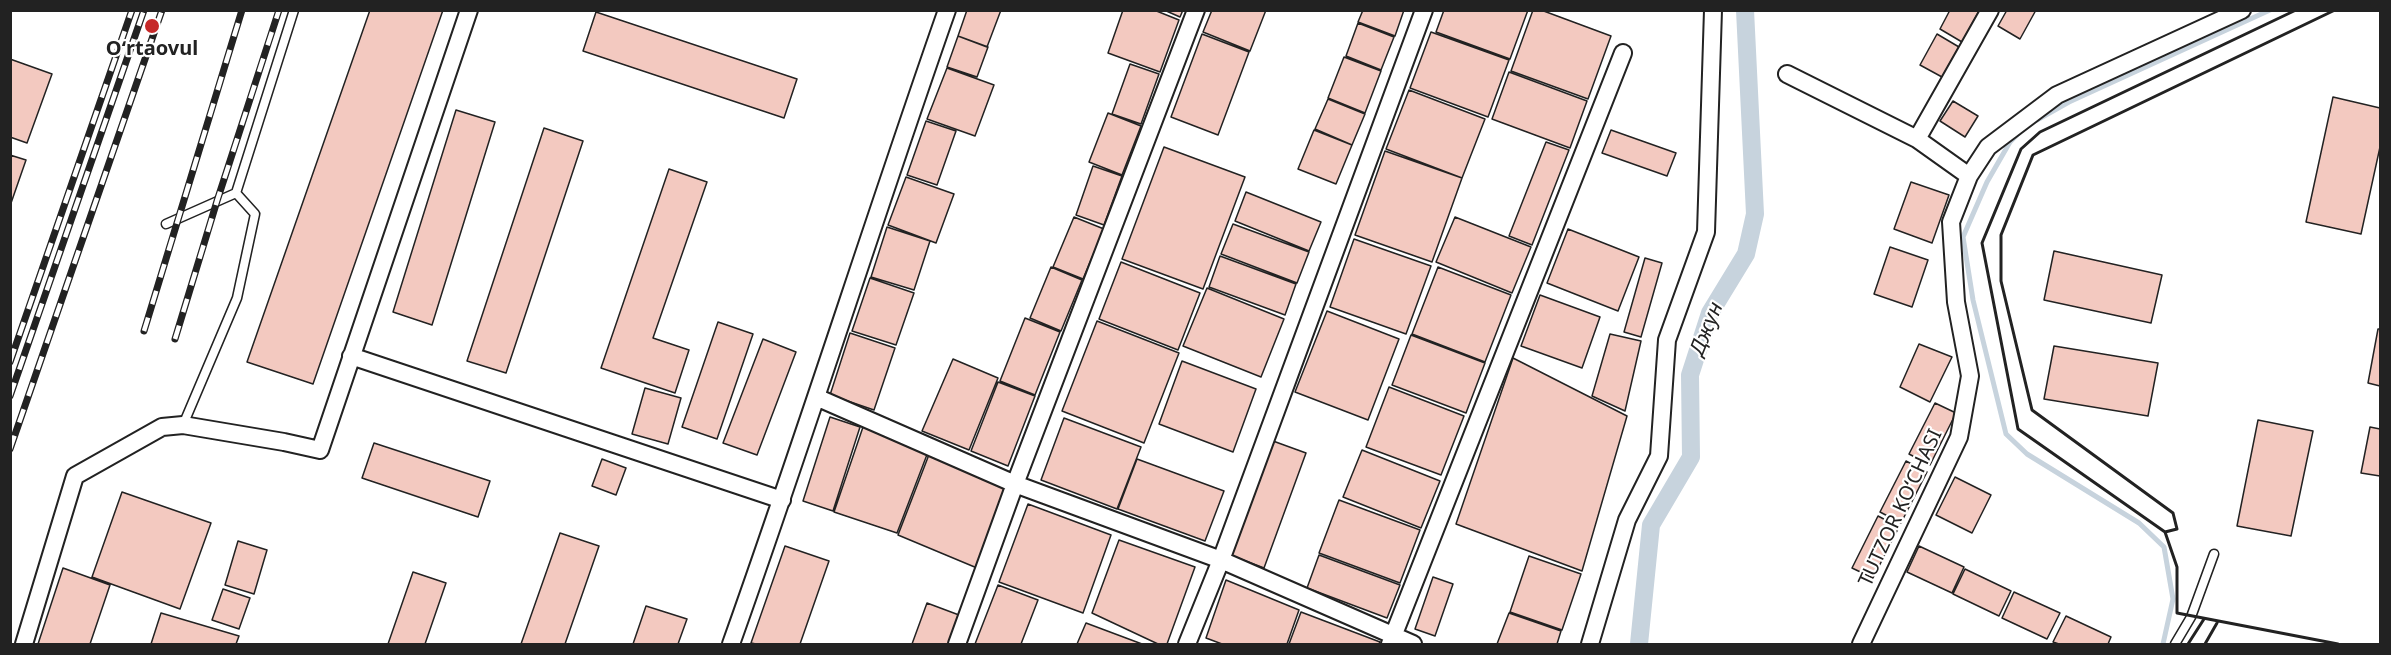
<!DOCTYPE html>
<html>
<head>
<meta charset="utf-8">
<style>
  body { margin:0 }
  #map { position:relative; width:2391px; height:655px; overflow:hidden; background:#fff; font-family:"Noto Sans",sans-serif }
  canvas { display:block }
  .frame { position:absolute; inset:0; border:12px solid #222; pointer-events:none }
</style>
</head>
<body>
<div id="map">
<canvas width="2391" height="655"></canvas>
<div class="frame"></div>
</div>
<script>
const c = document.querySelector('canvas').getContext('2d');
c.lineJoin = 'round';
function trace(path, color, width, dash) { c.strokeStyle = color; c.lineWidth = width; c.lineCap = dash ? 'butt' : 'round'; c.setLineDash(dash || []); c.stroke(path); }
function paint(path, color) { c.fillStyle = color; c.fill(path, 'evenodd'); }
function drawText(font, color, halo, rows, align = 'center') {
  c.font = font + ' "Noto Sans",sans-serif'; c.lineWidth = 4.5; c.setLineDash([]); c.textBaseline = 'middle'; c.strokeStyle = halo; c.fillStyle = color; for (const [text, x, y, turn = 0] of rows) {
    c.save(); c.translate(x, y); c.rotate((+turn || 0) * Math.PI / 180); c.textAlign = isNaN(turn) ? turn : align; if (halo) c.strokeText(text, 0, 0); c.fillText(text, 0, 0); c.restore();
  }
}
trace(new Path2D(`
  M2037 120 2069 102 2270 10
  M2020 132 2010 142 1987 182 1963 237 1973 300 2006 434 2027 454 2139 523 2164 547 2173 599 2163 644`), '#c7d3dd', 5);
trace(new Path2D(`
  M1639 644 1651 525 1691 457 1690 375 1710 313 1746 254 1755 214 1745 10`), '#c7d3dd', 18);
const building = new Path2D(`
  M370 10H443L313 384 247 362Z
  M967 10H1001L987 47 958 36Z
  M1123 10H1154L1179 20 1160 72 1108 53Z
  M1164 10H1183L1180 17Z
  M1212 10H1266L1250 51 1203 32Z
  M1363 10H1404L1395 36 1358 22Z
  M1444 10H1528L1510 59 1436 32Z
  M1533 10H1541L1611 36 1588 99 1511 71Z
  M1950 10 1979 11 1962 42 1940 29Z
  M2007 10H2036L2020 39 1998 26Z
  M596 12 797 79 784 118 583 51Z
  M1358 23 1394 37 1381 70 1346 56Z
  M1431 32 1509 60 1488 117 1410 88Z
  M1202 34 1249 52 1218 135 1171 117Z
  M1937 34 1959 47 1942 77 1920 65Z
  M958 36 988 47 977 77 947 67Z
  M1344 57 1381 71 1365 113 1328 98Z
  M10 59 52 74 27 143 10 137Z
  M1130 64 1159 74 1141 124 1112 114Z
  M947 68 994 85 975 136 927 119Z
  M1509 72 1587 101 1570 148 1492 119Z
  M1409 90 1485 119 1462 178 1386 149Z
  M2333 97 2380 108V147L2361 234 2306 222Z
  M1328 99 1365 114 1352 145 1315 129Z
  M1953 101 1978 116 1965 137 1940 121Z
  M456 110 495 122 432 325 393 312Z
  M1108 113 1141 126 1122 175 1089 162Z
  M926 121 956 131 937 185 907 175Z
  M544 128 583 141 506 373 467 361Z
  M1314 130 1352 145 1336 184 1298 169Z
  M1611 130 1676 153 1667 176 1602 153Z
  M1546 142 1569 150 1532 245 1509 236Z
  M1164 147 1245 177 1203 289 1122 259Z
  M1385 151 1462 178 1432 262 1355 235Z
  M10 155 26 160 10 206Z
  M1093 166 1122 176 1104 225 1076 215Z
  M669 169 707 182 653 338 689 350 675 393 601 368Z
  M906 177 954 194 936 243 888 225Z
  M1911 182 1949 195 1932 243 1894 229Z
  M1246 192 1321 222 1309 251 1235 221Z
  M1074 217 1104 229 1083 279 1053 267Z
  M1455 217 1531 247 1512 293 1436 262Z
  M1233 224 1309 252 1297 283 1221 254Z
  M887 227 930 241 914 290 871 277Z
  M1568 229 1639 257 1618 311 1547 283Z
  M1354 239 1431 266 1406 334 1330 307Z
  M1890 247 1928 260 1912 307 1874 294Z
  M2054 251 2162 275 2151 323 2044 300Z
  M1220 256 1296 284 1285 315 1209 287Z
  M1645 258 1662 263 1641 337 1624 332Z
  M1121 262 1200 293 1178 350 1099 319Z
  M1051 267 1082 280 1061 331 1030 318Z
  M1438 267 1511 295 1485 362 1412 334Z
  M870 278 914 293 896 345 852 331Z
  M1207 288 1284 319 1261 377 1183 346Z
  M1540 295 1600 317 1582 368 1521 346Z
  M1327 311 1399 339 1368 420 1295 392Z
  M1025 318 1060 332 1035 395 1000 381Z
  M1097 321 1179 353 1144 443 1062 411Z
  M718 322 753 334 717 439 682 427Z
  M2378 329H2380V386L2368 383Z
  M850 333 895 348 874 410 830 395Z
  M1610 334 1641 341 1625 411 1592 396Z
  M1411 335 1485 363 1466 413 1392 385Z
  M763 339 796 352 757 455 723 443Z
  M1919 344 1952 357 1930 402 1900 387Z
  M2054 346 2158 363 2148 416 2044 399Z
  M1513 358 1627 416 1582 571 1456 524Z
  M953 359 998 378 969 450 922 431Z
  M1182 361 1256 389 1233 452 1159 424Z
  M998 382 1035 396 1008 466 971 451Z
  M1389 387 1464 416 1441 475 1366 447Z
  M645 388 681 398 668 444 632 434Z
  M1935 403 1956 413 1930 465 1909 454Z
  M830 417 860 427 833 511 803 501Z
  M1064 418 1141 447 1117 509 1041 480Z
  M2258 420 2313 431 2291 536 2237 526Z
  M863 427 928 452 897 533 834 512Z
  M2370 427 2380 429V476L2361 473Z
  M1273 441 1306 453 1264 568 1230 555Z
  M374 443 490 481 478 517 362 478Z
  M1362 450 1440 481 1421 528 1343 497Z
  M930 452 1008 486 977 568 898 535Z
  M602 459 626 468 616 495 592 486Z
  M1137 459 1224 491 1205 541 1118 509Z
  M1906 461 1927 472 1901 523 1880 512Z
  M1955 477 1991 495 1972 533 1936 515Z
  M122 492 211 523 180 609 92 577Z
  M1339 500 1420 530 1400 583 1319 553Z
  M1028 504 1111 535 1083 613 999 582Z
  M1878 516 1899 527 1873 578 1852 568Z
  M560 533 599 546 565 644H521Z
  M1119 540 1195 567 1167 644H1158L1092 613Z
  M238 541 267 550 254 594 225 585Z
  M785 546 829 561 800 644H756L751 643Z
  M1919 546 1964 567 1952 593 1907 572Z
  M1319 555 1400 585 1387 618 1307 588Z
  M1529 556 1581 574 1562 630 1510 612Z
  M63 568 110 585 90 644H38Z
  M1965 569 2011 591 1999 616 1953 594Z
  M413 572 446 583 425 644H388Z
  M1433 577 1453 584 1435 636 1415 629Z
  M1226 580 1299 610 1287 644H1222L1206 638Z
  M998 585 1038 600 1021 644H975Z
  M223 589 250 598 239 629 212 620Z
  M2014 592 2060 613 2047 639 2002 618Z
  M927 603 959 615 948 644H912Z
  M646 606 687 619 678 644H633Z
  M1301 612 1380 642 1379 644H1289Z
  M161 613 239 636 236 644H151Z
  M1509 613 1561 631 1557 644H1497Z
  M2066 616 2111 637 2108 644H2059L2053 642Z
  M1086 623 1142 644H1077Z`);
paint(building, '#f3c9c0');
trace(building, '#222', 1.5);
const lane = new Path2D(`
  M236 193 294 10
  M166 224 236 193 255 214 237 298 183 425
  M2175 644 2191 617 2214 554`);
const street = new Path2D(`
  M1787 74 1917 139
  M1969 176 1917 139 1990 10
  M351 356 782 500
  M816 397 1015 484 1221 560 1413 644
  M24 644 75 476 162 427 183 425 284 442 320 450 469 10
  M731 644C806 434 873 221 947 10
  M957 644 1015 484 1196 10
  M1187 644 1221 560 1424 10
  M1390 644 1623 53
  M1590 644 1627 520 1659 456 1667 340 1706 232 1713 10
  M1861 644 1959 437 1970 376 1956 302 1951 222 1969 176 1988 147 2057 95 2242 10`);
trace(lane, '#222', 11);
trace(street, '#222', 20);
trace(lane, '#fff', 8);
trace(street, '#fff', 16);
const rail = new Path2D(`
  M144 331 242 10
  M175 339 217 201 279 10
  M10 362 132 10
  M10 396 144 10
  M10 449 162 10`);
trace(rail, '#222', 7);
trace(rail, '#fff', 4.5, [14]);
trace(new Path2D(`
  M2296 10 2040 132 2021 149 1982 243 2018 429 2165 532 2177 567V613L2338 644
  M2165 532 2177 529 2173 513 2032 410 2001 281V235L2033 155 2335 10
  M2188 644 2204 619
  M2205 644 2217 623`), '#222', 3);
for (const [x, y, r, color] of [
  [152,26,8,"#c62828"]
]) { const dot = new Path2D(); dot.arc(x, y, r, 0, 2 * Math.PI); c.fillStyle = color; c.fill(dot); trace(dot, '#fff', 2); }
drawText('bold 20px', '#222', '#fff', [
  ["Oʻrtaovul",152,49]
]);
drawText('20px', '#222', '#fff', [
  ["TUTZOR KO‘CHASI",1901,508,-65]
]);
drawText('italic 21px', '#222', '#fff', [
  ["Джун",1707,329,-68]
]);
</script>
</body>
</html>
